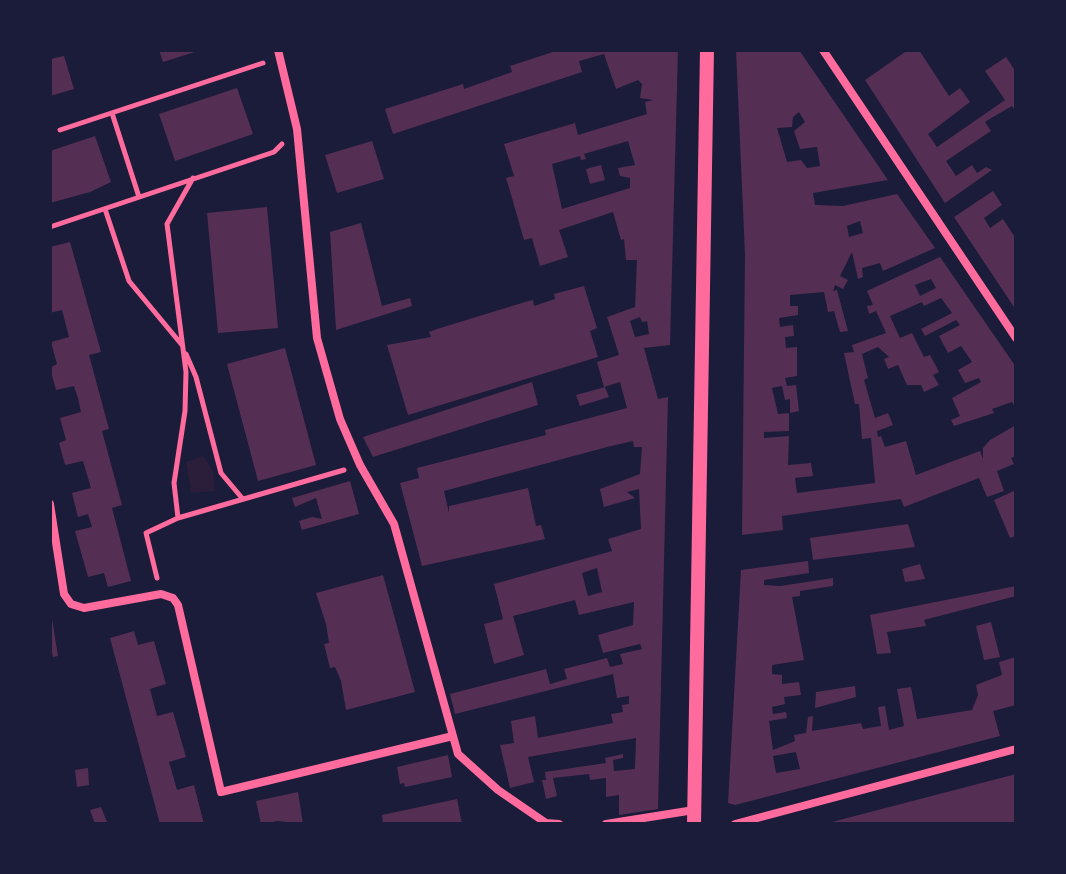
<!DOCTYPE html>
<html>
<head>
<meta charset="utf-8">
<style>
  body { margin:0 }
  #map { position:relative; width:1066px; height:874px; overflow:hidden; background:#1b1b3a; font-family:"Roboto Condensed",sans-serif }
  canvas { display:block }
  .frame { position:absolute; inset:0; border:52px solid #1b1b3a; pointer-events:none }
</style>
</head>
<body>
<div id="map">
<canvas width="1066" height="874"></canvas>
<div class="frame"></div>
</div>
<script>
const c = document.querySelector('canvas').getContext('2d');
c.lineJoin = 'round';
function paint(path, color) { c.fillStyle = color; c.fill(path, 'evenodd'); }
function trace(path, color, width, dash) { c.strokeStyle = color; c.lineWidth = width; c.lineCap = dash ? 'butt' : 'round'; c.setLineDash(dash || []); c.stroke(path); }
paint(new Path2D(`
  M203 456 213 471 215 491 191 493 186 462Z`), '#2a1e3b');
paint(new Path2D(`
  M159 50H198V51L163 62Z
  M559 50H678L670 345 644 348 658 399 668 397 658 809 619 815V795L606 797V778L590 780 589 774 553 778 557 796 546 799 542 780H546L545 772 606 763 605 758 623 754V758L613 760 614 771 635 769 636 738 528 757 534 782 510 788 500 745 514 743 511 721 535 716 538 738 613 723 611 714 623 712 622 705 629 704V696L617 698 613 674 455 714 450 694 546 669 550 684 567 679 564 669 607 658 610 667 623 664 620 654 642 649 640 644 603 653 598 635 633 625 634 602 579 615 575 600 513 616 524 655 494 664 484 624 503 619 494 584 612 551 608 539 641 529 639 489 627 492 635 498 604 507 600 489 640 474 642 447H634L633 441 607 447 444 491 449 513V506L528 488 536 526 541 525 545 539 422 566 400 483 419 478 417 468 546 435 545 430 627 408 620 382 604 387 597 362 619 355 607 317 635 307 637 260H626L624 239 621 240 613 212 559 230 568 257 540 266 532 238 524 240 510 191 506 178 514 176 504 144 575 123 578 135 647 114 645 102 653 100 640 98 642 84 638 80 616 89 604 54 579 61 582 72 393 134 385 109 463 84 464 89 512 72 510 66ZM628 141 635 165 618 168 620 176 630 178V188L562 209 552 164 580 156 581 160 586 159 584 154ZM640 317 642 322 647 321 649 334 635 337 630 321ZM597 568 602 592 588 596 582 573Z
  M736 50H799L888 180 813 193 815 205 843 206 897 194 935 248 883 271 880 263 862 268 863 277 858 279 852 252 840 276 848 280 843 289 835 285 833 291 837 290 848 331 840 332 834 311 828 312 824 292 790 295V306H798V315L779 318 780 327 793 325 794 336 785 337 786 348 797 347V376L785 378 787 386 796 385 799 411 790 413V399L785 400 782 386 772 388 778 414 789 413V431L764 432V438L789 436 788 465 811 463 813 476 795 478 797 493 875 483 871 438 862 439 859 404H855L844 353 854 352 852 345 886 333 876 311 869 314 867 306 873 305 867 291 940 257 1016 367V408L1012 402 992 409 994 413 954 426 951 420 960 416 952 398 981 382 979 378 965 383 958 370 972 362 961 346 948 353 939 336 960 325 956 320 925 336 921 329 952 313 941 298 924 306 922 302 890 316 900 338 912 333 924 357 930 355 939 372 933 375 939 385 924 392 921 385H907L898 365 888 369 884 359 889 357 878 347 862 354 868 378 864 380 875 418 888 413 893 425 877 431 878 437 881 436 885 447 906 441 916 475 980 451 983 459V448L990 440 1016 425V456L1011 458 1014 464 997 471 1004 491 987 497 979 478 904 507 901 499 782 516 783 530 742 535 745 255ZM799 112 805 122 794 131 800 149 817 147 820 166 807 168 801 160 787 162 777 128 792 127 793 117ZM860 221 863 233 849 237 847 226ZM931 279 936 288 920 296 915 285Z
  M908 50H919L949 96 960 88 970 102 928 134 937 147 1005 100 985 71 1006 57 1016 72V112L1012 106 988 120 985 122 991 131 946 161 956 176 972 165 977 173 986 167 992 170 945 203 865 80Z
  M64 56 74 89 50 96V59Z
  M237 88 253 134 175 161 159 114Z
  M95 136 111 182 90 192 50 203V151Z
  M372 141 384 179 337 193 325 155Z
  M601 165 605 180 590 184 586 169Z
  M993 191 1002 205 984 218 990 228 1003 219 1016 239V310L954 217Z
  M267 207 278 328 218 333 207 213Z
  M361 223 382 306 410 298 412 306 336 330 330 232Z
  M70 242 101 352 89 355 109 429 102 431 122 505 112 508 131 581 108 587 104 573 88 577 75 531 92 527 88 514 78 517 72 493 91 488 83 461 65 465 59 443 66 440 60 418 81 412 78 398 74 386 56 390 50 368 57 364 51 342 69 337 62 310 50 313V247Z
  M584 286 597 328 590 331 598 357 408 415 387 345 431 337 429 332 437 329 525 302 533 300 534 306 555 299 554 294Z
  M285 348 316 465 258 481 227 364Z
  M532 382 538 405 373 457 363 437Z
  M605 387 609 397 580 406 576 395Z
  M350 481 359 514 302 530 299 521 312 517 322 519 316 498 295 507 292 498Z
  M1016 490V536L1010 538 994 500Z
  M908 524 915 547 813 560 810 538Z
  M808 561 809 573 764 580V585L780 586 833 578V586L800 591V596L792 597 804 660 772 665V674L782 675V684L799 682 801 695 784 697 785 704 772 707 773 714 786 712 787 718 769 721 773 750 795 741 794 735 806 733 808 717 813 716 812 731 861 723 863 729 881 726 878 707 885 706 889 730 904 726 897 689 911 687 917 719 972 710 978 695 976 685 1002 675 999 662 1016 657V705L993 711 1000 736 735 805 728 803 741 570ZM796 752 800 769 776 773 773 756Z
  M920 564 925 579 905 582 902 569Z
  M383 575 415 692 346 710 341 681 335 667 330 668 324 644 329 643 326 624 316 593Z
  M1016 586V596L924 620 926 626 887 632 891 653 877 654 870 615Z
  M52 619 58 656 53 657 50 644Z
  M991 622 1000 657 984 660 976 626Z
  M134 631 138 645 154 641 166 684 150 689 157 716 173 712 186 757 169 762 177 790 194 785 204 824H160L110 638Z
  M855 686 856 697 815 708 816 692Z
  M448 755 452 777 405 787 404 783 400 784 397 767Z
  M88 768 89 785 77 787 75 770Z
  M1016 774V823L828 824V823Z
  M298 792 303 824 278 821 261 824 256 801Z
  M457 799 462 824H383L382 815Z
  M101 807 107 822 95 824 90 810Z`), '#542f53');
trace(new Path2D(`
  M112 113 139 197
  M60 130 263 63
  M105 209 129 281 182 345
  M50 227 274 152 282 144
  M186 354 196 377 221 473 242 498
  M178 518 174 483 185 411 186 372 167 224 193 178
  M157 578 146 533 178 518 344 470`), '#ff6b9d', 5);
trace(new Path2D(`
  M278 50 297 129 317 338 340 419 360 465 394 524 458 754 498 790 546 823 559 824
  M823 50 1016 338
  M50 504 64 594 71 604 84 608 161 594 173 598 178 605 221 792 453 736
  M606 824 694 810
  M735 824 1016 749`), '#ff6b9d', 8);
trace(new Path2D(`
  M694 824 707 50`), '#ff6b9d', 14);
</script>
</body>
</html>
